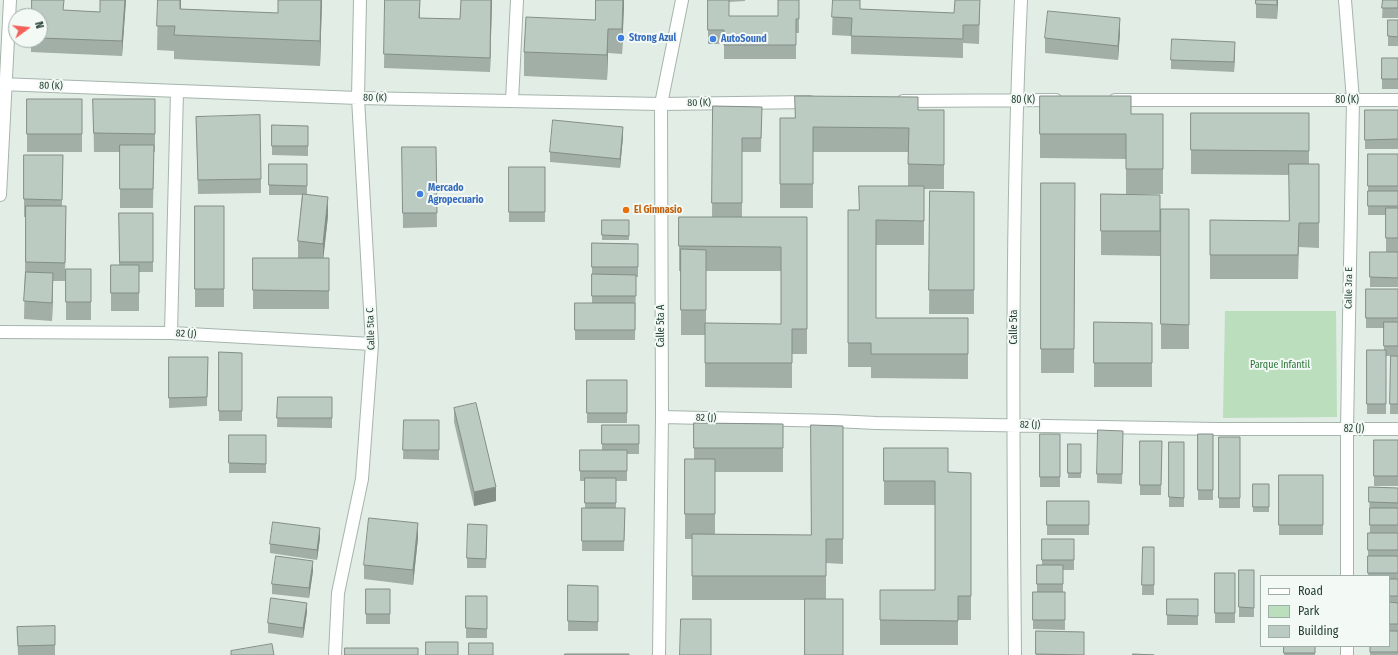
<!DOCTYPE html>
<html>
<head>
<meta charset="utf-8">
<style>
  body { margin:0 }
  #map { position:relative; width:1398px; height:655px; overflow:hidden; background:#e2ede6; font-family:"Fira Sans Condensed",sans-serif }
  canvas { display:block }
  .legend { position:absolute; left:1260px; top:575px; width:130px; height:72px; box-sizing:border-box; background:#f3f9f5; border:1px solid #9fafa7; margin:0; padding:5px 7px; list-style:none; font-size:12px; color:#223f31 }
  .legend li { display:flex; align-items:center; gap:8px; height:20px }
  .legend b { width:20px; border:1px solid #9fafa7 }
  .north { position:absolute; left:8px; top:8px; width:40px; height:40px; box-sizing:border-box; background:#f3f9f5; border:1px solid #9fafa7; border-radius:50%; rotate:75deg; font-size:11px; font-weight:700; line-height:16px; text-align:center; color:#223f31 }
  .north::after { content:''; display:block; margin:auto; width:14px; height:18px; background:#f56058; clip-path:polygon(50% 0,100% 100%,50% 72%,0 100%) }
</style>
</head>
<body>
<div id="map">
<canvas width="1398" height="655"></canvas>
<ul class="legend">
<li><b style="height:5px;background:#fff"></b>Road</li>
<li><b style="height:11px;background:#bbdebd"></b>Park</li>
<li><b style="height:11px;background:#bbcbc1"></b>Building</li>
</ul>
<div class="north">N</div>
</div>
<script>
const c = document.querySelector('canvas').getContext('2d');
c.lineJoin = 'round';
function paint(path, color) { c.fillStyle = color; c.fill(path, 'evenodd'); }
function trace(path, color, width, dash) { c.strokeStyle = color; c.lineWidth = width; c.lineCap = dash ? 'butt' : 'round'; c.setLineDash(dash || []); c.stroke(path); }
function drawText(font, color, halo, rows, align = 'center') {
  c.font = font + ' "Fira Sans Condensed",sans-serif'; c.lineWidth = 4; c.setLineDash([]); c.textBaseline = 'middle'; c.strokeStyle = halo; c.fillStyle = color; for (const [text, x, y, turn = 0] of rows) {
    c.save(); c.translate(x, y); c.rotate((+turn || 0) * Math.PI / 180); c.textAlign = isNaN(turn) ? turn : align; if (halo) c.strokeText(text, 0, 0); c.fillText(text, 0, 0); c.restore();
  }
}
paint(new Path2D(`
  M1225 311H1336L1337 417 1223 418Z`), '#bbdebd');
const minor = new Path2D(`
  M1345 0 1353 100 1347 429V576
  M0 84 358 98 661 104 810 102
  M1115 100H1398
  M512 101 517 0
  M903 101 1056 100
  M0 195 10 0
  M0 332 171 333 372 344
  M171 333 177 91
  M662 417 835 421 876 423 1216 429H1398
  M335 655 338 593 362 479 372 344 358 98 360 0
  M659 655 662 417 661 104 682 0
  M1015 655C1013 437 1011 218 1021 0
  M1347 655V646`);
trace(minor, '#a5b5ac', 14);
trace(minor, '#fff', 12);
paint(new Path2D(`
  M126 0 122 56 31 52V40H40V16L64 10 100 12Z
  M158 0H181V9L278 13 322 0 320 66 174 59V51L157 50Z
  M385 0H420V18L460 19 461 0H492L490 72 384 68Z
  M624 0 622 54 608 53 607 80 524 76V52L595 20Z
  M708 0H745V1L729 2V16H778L799 0V33H796V59H724V44H708Z
  M833 0H860V9L954 13 980 0 979 44 963 43V58L851 54V36L832 35Z
  M1278 0 1277 19 1256 18V4Z
  M1383 0H1398V18H1382Z
  M1388 20H1398V46H1388Z
  M1120 32 1118 60 1045 53V38Z
  M1235 52 1234 72 1171 69V60Z
  M1382 58H1398V89H1382Z
  M1040 96 1131 114H1163V194H1126V159L1040 158Z
  M27 99H82V152H27Z
  M93 99H155V152H154L153 208H120V152H94Z
  M713 106 762 107 761 152H742V217H807V354H792V388L705 387V335H681V271H679V217H712ZM706 271H781V324L706 323Z
  M918 110H944V189H924V245H876V318H968V379L871 378V367H848V210H859L908 186V152H813V208H780V118H795Z
  M1365 110H1398V149H1365Z
  M1191 113H1309V164H1319V248L1299 247 1298 279H1210V220L1289 221V175L1191 174Z
  M196 117 261 179V193L198 194Z
  M272 125 308 136V156L272 155Z
  M623 137 620 168 550 162V152Z
  M402 147H436L437 227 403 228Z
  M1368 154 1398 157V287H1370V252H1386V215H1368Z
  M24 155H63L62 206H66L65 281H53L52 321 24 319 26 217H24Z
  M269 164H307V195L328 216 323 258H329V309H253V258H298V241L302 195H269Z
  M509 167H545V222H509Z
  M1041 183H1075L1074 373H1041Z
  M930 191 974 192V314H929Z
  M1101 194 1160 195V256L1101 255Z
  M195 206H224V307H195Z
  M1161 209H1189V349H1161Z
  M119 213H153V272H139V311H111V265H119Z
  M602 220H629V240H602Z
  M592 243 638 244V277H636L635 340H575V303H592Z
  M66 269H91V320H66Z
  M1366 289H1398V356H1386V414H1367V350H1384V328H1366Z
  M1094 322 1152 323V387H1094Z
  M219 352 242 353V421H219Z
  M1391 356H1398V414H1390Z
  M169 357H208L207 406 169 408Z
  M587 380H627V423H587Z
  M278 397H332V428L277 427Z
  M454 408 496 501 474 506 454 422Z
  M404 420H439V460L403 459Z
  M694 423 783 424V472H715V534L811 535 843 426V564L826 563V599L805 600H692V539H685V459H694Z
  M602 425H639V454H627V481H616V508H625L624 551H582V508H585V481H580V450H602Z
  M1040 434H1060V487H1040Z
  M1198 434H1213V500H1198Z
  M229 435H266V473H229Z
  M1219 437H1240V508H1219Z
  M1123 440 1122 484 1097 483V474Z
  M1374 440H1398V486H1374Z
  M1140 441H1162L1161 495H1140Z
  M1169 442H1184V507H1169Z
  M1068 444H1081V478H1068Z
  M884 448 948 472 971 473V620H958V645H880V590H935V505H884Z
  M1279 475H1323V535H1279Z
  M1253 484H1269V512H1253Z
  M1369 487 1398 488V655H1370V646H1389V576H1368V533H1370Z
  M1047 501H1089V535H1047Z
  M487 535 486 568H467V558Z
  M320 538 317 560 270 553V544Z
  M418 538 413 585 364 579V565Z
  M1042 539H1074V570H1063V592H1065V630L1033 629V592H1037V565H1042Z
  M1143 547H1154V595H1142Z
  M1239 570H1254V617H1239Z
  M313 571 309 598 272 594V584Z
  M1215 573H1235V623H1215Z
  M568 585 598 586V631H568Z
  M366 589H390V624H366Z
  M466 596H487V638H466Z
  M1167 599H1198V625H1167Z
  M307 612 303 638 268 633V623Z
  M55 626V655H18L17 627Z
  M1036 631 1084 632V655H1036Z
  M1284 646H1315V655H1284Z`), '#a1afa6');
paint(new Path2D(`
  M125 0H126L122 56V41Z
  M180 0H181L180 33Z
  M321 0H322L320 66V41Z
  M491 0H492L490 72V58Z
  M623 0H624V6L622 54V29Z
  M1277 0H1278L1277 19Z
  M1120 18V32L1118 60V46Z
  M608 29V53L607 80V55Z
  M1235 42V52L1234 72V62Z
  M623 127V137L620 168V159Z
  M328 197V216L323 262V244Z
  M53 273V291L52 321V303Z
  M496 487V501L474 506V492Z
  M418 523V538L413 585V570Z
  M320 528V538L317 560V550Z
  M313 561V571L309 598V588Z
  M307 603V612L303 638V628Z`), '#838e87');
const building = new Path2D(`
  M32 0H64L63 10 100 12V0H125L122 41 40 38V16H32Z
  M158 0H180V9L278 13V0H321L320 41 174 35 175 26H157Z
  M385 0H420L419 18 460 19 461 0H491L490 58 384 54Z
  M596 0H623L622 29H608L607 55 524 52 526 17 595 20Z
  M708 0H729V16H778V0H799V19H796V45H724V30H708Z
  M833 0H860V9L954 13 955 0H980L979 25H963V39L851 36 852 18 832 17Z
  M1256 0H1277V5L1256 4Z
  M1383 0H1398V8H1382Z
  M1048 11 1120 18 1118 46 1045 38Z
  M1388 20H1398V37L1388 36Z
  M1172 39 1235 42 1234 62 1171 60Z
  M1382 58H1398V79H1382Z
  M795 96 918 97V110H944V165L908 164 909 128 813 127V184H780V118H795Z
  M1040 96H1131V114H1163V169H1126V134H1040Z
  M27 99H82V134H27Z
  M93 99H155V134L94 133Z
  M713 106 762 107 761 138H742V203H712Z
  M1365 110H1398V139L1365 140Z
  M1191 113H1309V151L1191 150Z
  M260 115 261 179 198 180 196 117Z
  M553 120 623 127 620 159 550 152Z
  M272 125 308 126V146H272Z
  M120 145H154L153 189H120Z
  M402 147H436L437 213H403Z
  M1368 154H1398V186H1368Z
  M24 155H63L62 200 24 199Z
  M269 164H307V186L269 185Z
  M1289 164H1319V223H1299L1298 255H1210V220L1289 221Z
  M509 167H545V212H509Z
  M1041 183H1075L1074 349H1041Z
  M859 186H924V221L876 220V318H968V354H871V343H848V210H859Z
  M930 191 974 192V290H929Z
  M1368 191H1398V206H1368Z
  M303 194 328 197 323 244 298 241Z
  M1101 194 1160 195V231H1101Z
  M26 206H66L65 263 26 262Z
  M195 206H224V289H195Z
  M1386 208H1398V238H1386Z
  M1161 209H1189V325L1161 324Z
  M119 213H153V262H120Z
  M679 217H807V329H792V363H705V323L781 324V247L679 246Z
  M602 220H629V236L602 235Z
  M592 243 638 244V267H592Z
  M681 249 706 250V310H681Z
  M1370 252H1398V278L1370 277Z
  M253 258H329V291L253 290Z
  M111 265H139V293H111Z
  M66 269H91V302H66Z
  M26 272 53 273 52 303 24 301Z
  M592 274 636 275V296H592Z
  M1366 289H1398V318H1366Z
  M575 303H635V330H575Z
  M1094 322 1152 323V363H1094Z
  M1384 322H1398V346H1384Z
  M1367 350H1386V404H1367Z
  M219 352 242 353V411H219Z
  M1391 356H1398V404H1390Z
  M169 357H208L207 397 169 398Z
  M587 380H627V413H587Z
  M278 397H332V418H277Z
  M476 403 496 487 474 492 454 408Z
  M404 420H439V450H403Z
  M694 423 783 424V448H694Z
  M602 425H639V444H602Z
  M811 425 843 426V539H826V576H692V534L811 535Z
  M1098 430 1123 431 1122 474H1097Z
  M1040 434H1060V477H1040Z
  M1198 434H1213V490H1198Z
  M229 435H266V464L229 463Z
  M1219 437H1240V498H1219Z
  M1374 440H1398V476H1374Z
  M1140 441H1162L1161 485H1140Z
  M1169 442H1184V498L1169 497Z
  M1068 444H1081V473H1068Z
  M884 448H948V472L971 473V596H958V621L880 620V590H935V481H884Z
  M580 450H627V471H580Z
  M685 459H715V514H685Z
  M1279 475H1323V525H1279Z
  M585 478H616V503H585Z
  M1253 484H1269V507H1253Z
  M1369 487 1398 488V503L1369 502Z
  M1047 501H1089V525H1047Z
  M582 508H625L624 541H582Z
  M1370 508H1398V525H1370Z
  M369 518 418 523 413 570 364 565Z
  M273 522 320 528 317 550 270 544Z
  M468 524 487 525 486 559 467 558Z
  M1368 533H1398V550H1368Z
  M1042 539H1074V560H1042Z
  M1143 547H1154V585H1142Z
  M276 556 313 561 309 588 272 584Z
  M1368 556H1398V573H1368Z
  M1037 565H1063V584H1037Z
  M1239 570H1254V608L1239 607Z
  M1215 573H1235V613H1215Z
  M1389 579H1398V596H1389Z
  M568 585 598 586V622L568 621Z
  M366 589H390V614H366Z
  M1033 592H1065V620H1033Z
  M466 596H487V629L466 628Z
  M271 598 307 603 303 628 268 623Z
  M805 599H843V655H805Z
  M1167 599H1198V616L1167 615Z
  M1389 602 1398 603V624H1389Z
  M681 619H711V655H680Z
  M55 626V645L18 646 17 627Z
  M1036 631 1084 632V655L1036 654Z
  M1389 631H1398V652H1370V646H1389Z
  M426 642H458V655H426Z
  M469 643H493V655H469Z
  M272 644 274 655H231V651Z
  M1284 646H1315V653H1284Z
  M345 648H418V655H345Z
  M565 654H629V655H565Z
  M1133 654 1154 655H1133Z`);
paint(building, '#bbcbc1');
trace(building, '#838e87', 1);
for (const [x, y, r, color] of [
  [621,38,4,"#3f7fe0"],
  [713,39,4,"#3f7fe0"],
  [420,194,4,"#3f7fe0"],
  [626,210,4,"#e8710a"]
]) { const dot = new Path2D(); dot.arc(x, y, r, 0, 2 * Math.PI); c.fillStyle = color; c.fill(dot); trace(dot, '#f3f9f5', 1.5); }
drawText('bold 10px', '#366cbe', '#f3f9f5', [
  ["Strong Azul",629,38],
  ["AutoSound",721,39],
  ["Mercado",428,188],
  ["Agropecuario",428,200]
], 'left');
drawText('10px', '#223f31', '#f3f9f5', [
  ["80 (K)",51,86,2],
  ["80 (K)",375,98,1],
  ["80 (K)",1023,100],
  ["80 (K)",1347,100],
  ["80 (K)",699,103,-1],
  ["Calle 3ra E",1349,288,-89],
  ["Calle 5ta A",661,326,-90],
  ["Calle 5ta",1014,327,-90],
  ["Calle 5ta C",371,329,-92],
  ["82 (J)",186,334,3],
  ["82 (J)",706,418,1],
  ["82 (J)",1030,425,1],
  ["82 (J)",1354,429]
]);
drawText('bold 10px', '#c56008', '#f3f9f5', [
  ["El Gimnasio",634,210]
], 'left');
drawText('10px', '#2b7639', '#f3f9f5', [
  ["Parque Infantil",1280,365]
]);
</script>
</body>
</html>
